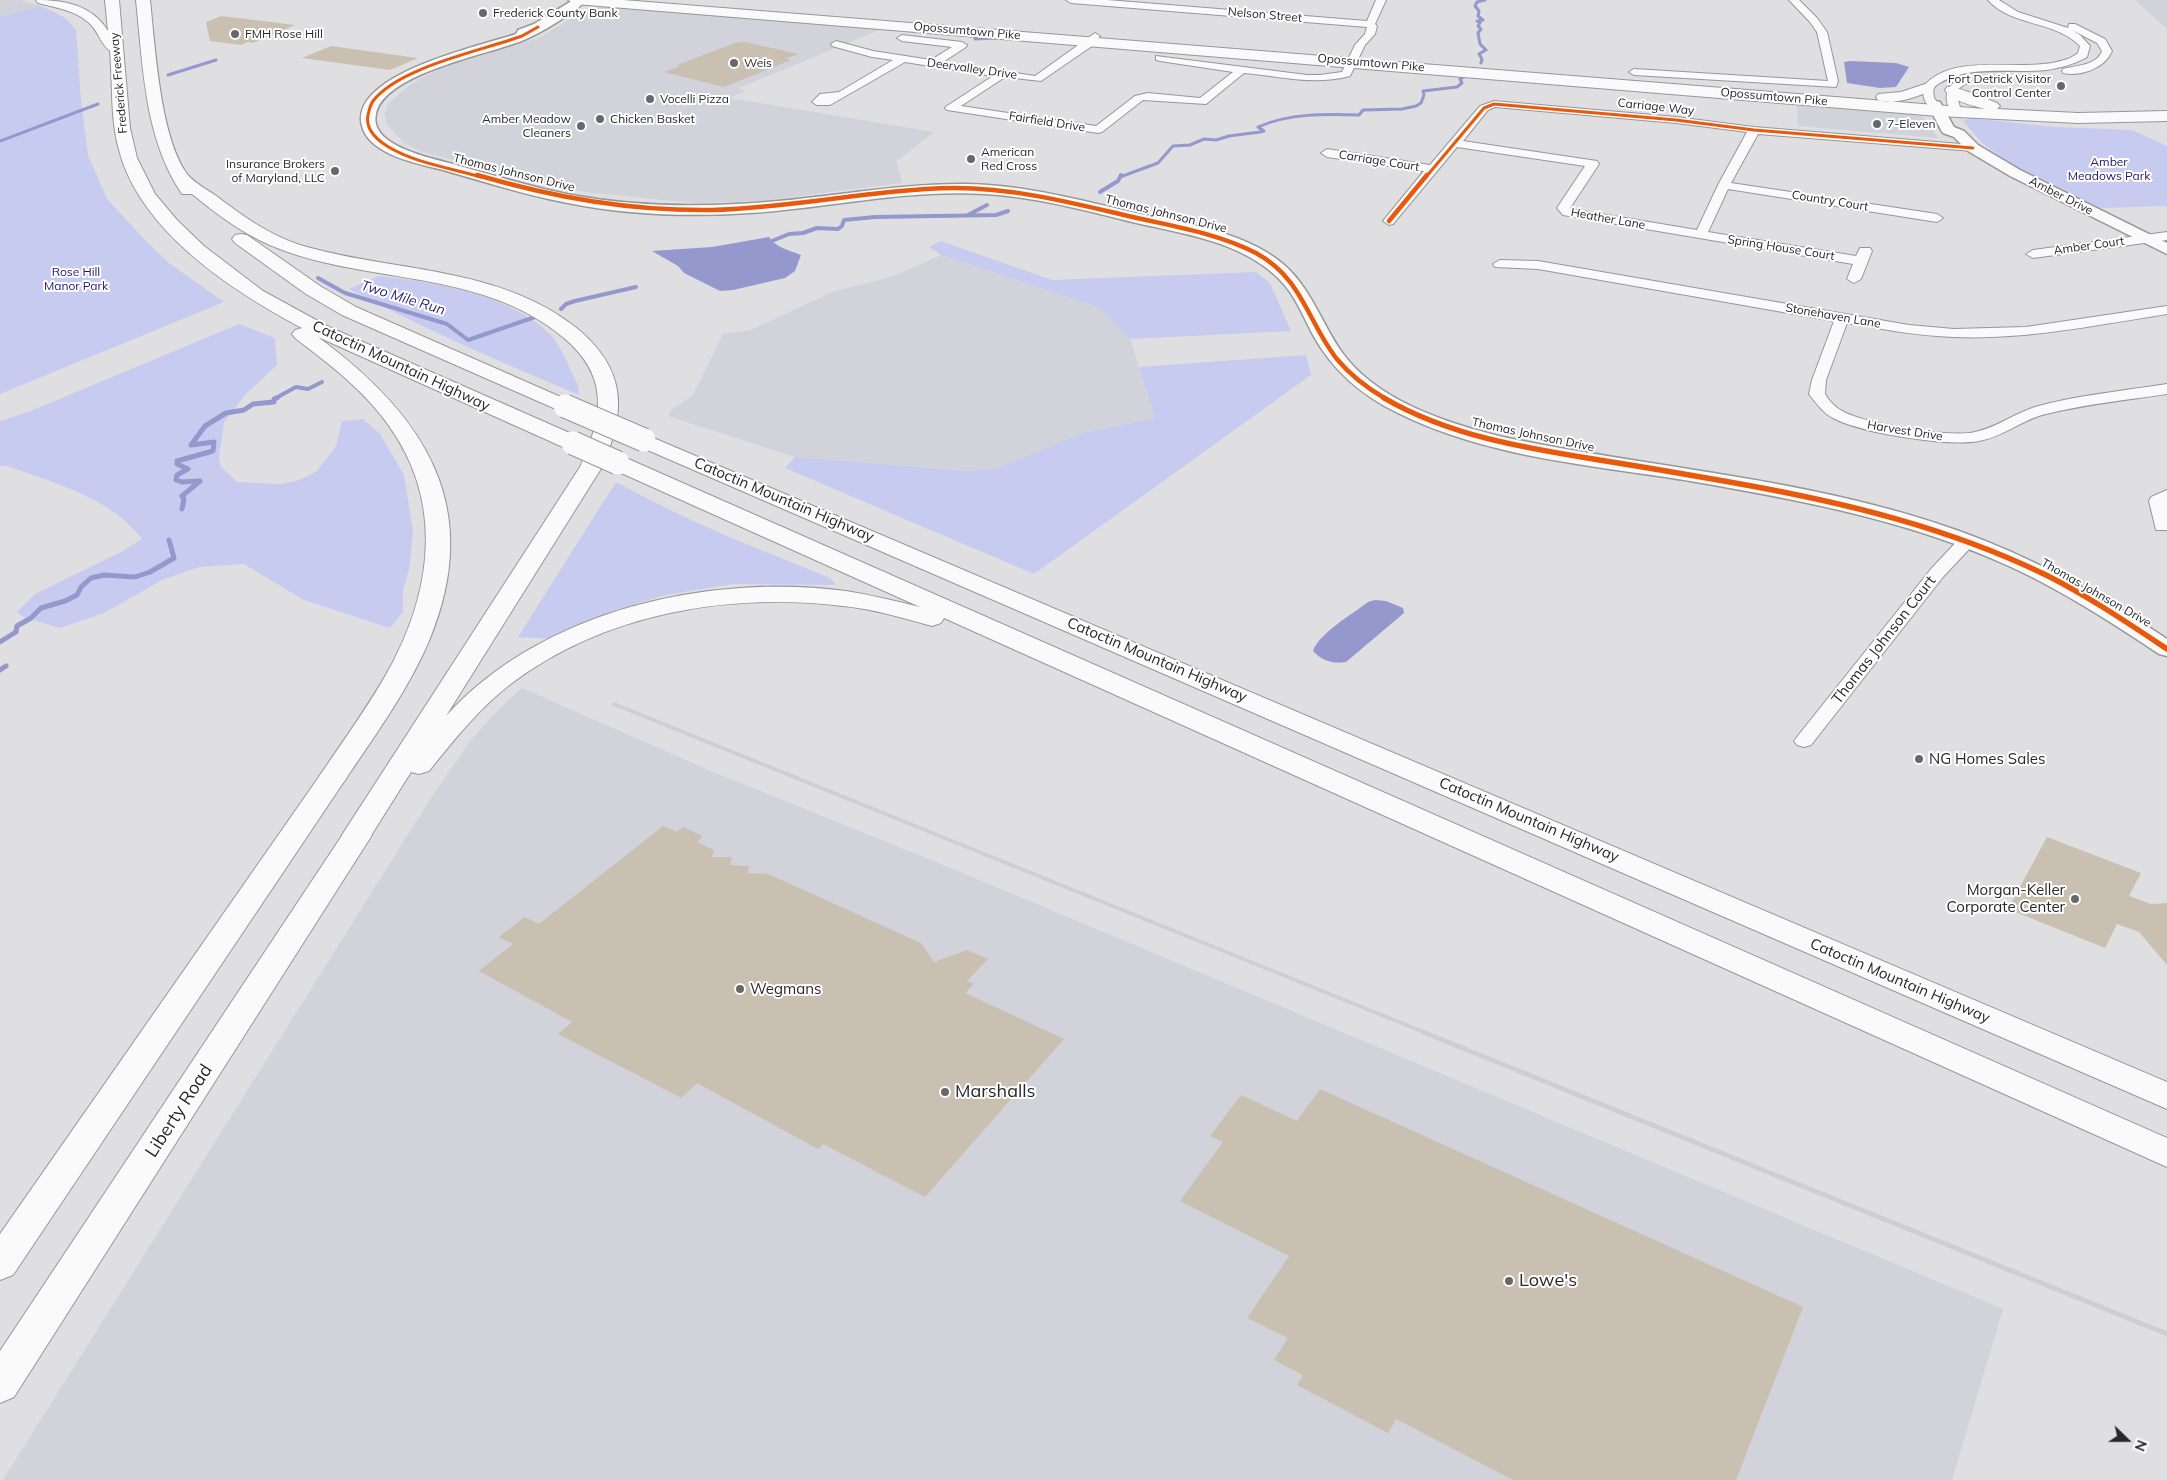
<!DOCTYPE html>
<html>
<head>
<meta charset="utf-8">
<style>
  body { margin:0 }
  #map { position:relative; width:2167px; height:1480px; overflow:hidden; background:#dfdfe2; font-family:Mulish,sans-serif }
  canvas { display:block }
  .north { position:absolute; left:2102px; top:1415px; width:50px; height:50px; -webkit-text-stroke:4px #fff; paint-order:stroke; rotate:112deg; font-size:14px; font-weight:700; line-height:20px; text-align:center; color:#28282a }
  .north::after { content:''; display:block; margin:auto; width:18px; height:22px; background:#28282a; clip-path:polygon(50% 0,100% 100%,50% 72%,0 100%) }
</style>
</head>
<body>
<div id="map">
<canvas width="2167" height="1480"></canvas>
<div class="north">N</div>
</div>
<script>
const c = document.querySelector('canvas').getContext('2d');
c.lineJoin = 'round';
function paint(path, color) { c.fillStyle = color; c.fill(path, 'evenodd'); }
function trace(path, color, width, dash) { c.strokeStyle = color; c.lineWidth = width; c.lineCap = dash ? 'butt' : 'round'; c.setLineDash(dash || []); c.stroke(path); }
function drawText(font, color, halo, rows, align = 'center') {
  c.font = font + ' Mulish,sans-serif'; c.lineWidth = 4; c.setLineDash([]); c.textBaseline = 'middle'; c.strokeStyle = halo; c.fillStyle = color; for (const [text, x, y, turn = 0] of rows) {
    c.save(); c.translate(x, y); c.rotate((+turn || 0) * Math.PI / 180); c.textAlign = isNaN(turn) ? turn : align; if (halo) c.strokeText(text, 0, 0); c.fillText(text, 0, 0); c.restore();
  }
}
paint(new Path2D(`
  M0 0H20L40 6 0 17Z
  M2135 0H2167V29Z
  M601 6 884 28 739 88 745 91 730 98 934 132 896 162 903 183 759 201 694 203 584 192 529 180 423 152 404 143 386 123 385 113 388 104 406 88 421 78 445 67 541 37 588 8Z
  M1797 103 1922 115 1938 138 1798 126Z
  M941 255 1100 308 1130 339 1155 418 1083 433 996 469 976 471 795 457 668 416 670 411 693 395 723 334 751 330 832 292 894 276Z
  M522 688 711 771 946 866 2003 1309 1952 1480H3L429 801 471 740 500 708Z`), '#d1d2da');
paint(new Path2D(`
  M40 6C55 12 68 17 76 30L81 100 88 155 107 199 145 240 169 263 224 302 0 394V17Z
  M1970 118 2055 127 2132 130 2167 146V206L2100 208 2009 164 1981 142 1963 121Z
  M941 241 1052 280 1256 272 1270 283 1291 331 1130 339 1100 308 941 255 929 247Z
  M379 276C436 283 507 292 551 335 560 344 572 373 578 385L579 395C501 362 424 329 349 289Z
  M239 324 275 338 277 365 245 395 224 422 219 458 221 467 237 482 280 484 297 481 317 471 336 446 342 421 363 419 380 434 404 475 413 532 409 570 403 590V612L390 628 304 600 244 564 199 567 162 580 104 613 60 628 23 617 17 612 35 594 121 552 142 539C110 497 54 483 7 466H0V421L33 410Z
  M1306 355 1311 375 1034 574 785 468 795 457 970 471 996 469 1083 433 1155 418 1139 367Z
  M616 482C684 520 758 549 830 578L836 585 733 584 661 596 609 613 552 639 518 637Z`), '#c7cbf0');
paint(new Path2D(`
  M1850 61 1896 63 1909 67 1896 87 1880 88 1847 83 1844 62Z
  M769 237C776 248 789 250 801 255L795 271 785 278 733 290 720 291 684 273 678 266 652 251 712 247Z
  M1375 600 1386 601 1403 608 1404 613 1346 662C1333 664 1322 661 1313 651 1319 633 1353 614 1368 602Z`), '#9598cd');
trace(new Path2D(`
  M975 39 996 38
  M1481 63 1482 59 1479 54 1486 50 1480 44 1478 33 1481 29 1478 26 1480 23 1477 21 1483 20 1478 16 1479 11 1475 6 1477 2 1485 0
  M168 75 216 60
  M0 141 98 104
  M1120 177 1158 163 1173 146 1190 145 1204 139 1216 140 1229 136 1260 132 1264 131 1258 127C1289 113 1326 114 1359 115L1363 110 1402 109 1416 106 1421 103 1424 95 1423 91 1457 87 1462 83 1460 79 1464 77`), '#9598cd', 3);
trace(new Path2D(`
  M1100 192 1118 181 1121 175
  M968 215 987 205
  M772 241 789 234 803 233 817 228 838 229 842 226 844 220 875 217 996 215 1008 211
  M318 278 345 293 447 324 468 340 535 317
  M561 309 566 304 575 301 636 287
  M274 399 296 387 308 389 322 382`), '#9598cd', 4);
trace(new Path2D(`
  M182 509 184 499 182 496 200 481 182 482 176 480 177 475 188 469 177 464V461L213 451 214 442 191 445 205 426 226 413 244 410 253 404 274 402V399L277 398
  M0 642 16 632 17 626 31 618 41 608 65 601 77 595 81 587 91 578 104 575 135 577 150 572 174 558 169 540
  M0 670 6 666`), '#9598cd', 5);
paint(new Path2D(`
  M221 16 271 22 295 25 253 43 248 42 241 45 210 41 206 22Z
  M745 42 798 54 786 59 791 60 724 87 664 72 680 66 677 65 735 43Z
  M331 46 418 58 390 70 302 58Z
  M663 826 677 832 683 827 703 836 697 842 714 850 712 857H732L730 865 749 866 748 873 768 874 921 943 934 962 967 950 988 959 967 981 974 984 965 993 1064 1039 925 1197 823 1144 818 1149 697 1083 681 1098 668 1091 558 1034 572 1022 479 971 513 944 499 937 525 917 539 924Z
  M2047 837 2141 873 2129 896 2151 904 2167 903V965L2139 932 2117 924 2105 948 2008 909Z
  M1320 1089 1803 1307 1736 1480H1513L1396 1419 1388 1433 1297 1385 1303 1375 1274 1360 1288 1338 1247 1318 1289 1256 1180 1201 1223 1142 1210 1136 1241 1095 1297 1121Z`), '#c9c0b2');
const minor = new Path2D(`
  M1066 0H1107L1367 21 1376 0H1386L1375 24 1377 26 1375 34 1365 45 1350 76C1313 86 1281 76 1244 73L1206 104 1143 100 1102 132 1098 133 947 110 945 108 947 106 993 76 905 62 830 105H817L812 102 820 94 839 92 893 60 872 57 832 46 831 44 836 41 873 51 931 60 952 47 902 41 897 38 902 35 962 42 967 45 966 47 943 62 1035 76 1095 33 1100 36 1092 46 1041 81 1005 77 961 106 1096 126 1135 96 1148 93 1200 98 1233 72 1160 61 1156 60V56L1307 75H1320L1342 72 1355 45 1365 34 1367 27 1071 3Z
  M1789 0H1799L1817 18 1827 32 1838 81 1836 87 1634 75 1629 72 1634 69 1828 81 1817 32 1810 22Z
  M1988 0H1999L2018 12 2068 28 2069 24H2075L2105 39 2112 51C2105 68 2081 77 2063 73L2062 71 2063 69C2077 65 2096 66 2102 51L2097 43 2072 30 2080 35 2090 46 2087 57C2074 64 2061 68 2046 70 2010 74 1963 63 1933 88L1934 98 1940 105 1935 108C1924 106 1923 97 1923 87 1953 50 2023 74 2064 60 2069 59 2074 56 2078 53L2080 46C2055 20 2012 27 1988 0Z
  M1968 76 1973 79 1958 89 1957 97 1960 107 1958 109H1950C1941 93 1951 80 1968 76Z
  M1494 101 1676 117 1754 127 1973 145 1979 148 1973 151 1758 134 1731 183 1937 214 1943 218 1937 222 1728 189 1708 232 1856 256 1860 248H1870L1872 251 1861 279 1854 283 1847 279 1853 264 1563 215 1557 208 1585 166 1457 147 1393 224 1389 225 1383 221 1424 171 1327 157 1321 153 1327 149 1430 165 1480 106ZM1495 107 1676 123 1747 132 1718 185 1697 230 1571 209 1570 208 1599 164 1597 161 1463 141 1488 110Z
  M2167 232V240L2033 258 2026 254 2033 250Z
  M1500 260 1538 261 1909 325 1954 329 2026 327 2167 306V314C2097 325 2025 340 1954 337 1918 336 1882 329 1847 323L1826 380 1825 394C1829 401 1836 408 1844 412 1867 424 1950 438 1975 432 1996 428 2015 413 2035 407 2078 395 2123 391 2167 384V394C2127 400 2086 404 2046 414 2023 419 2003 437 1979 441 1948 447 1861 433 1833 418 1823 413 1816 403 1809 394L1812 380 1834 321 1538 269 1495 267 1493 264Z
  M2167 490V530H2156L2149 501 2151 497Z
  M1966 537 1972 538 1975 542 1972 546 1943 577 1811 745 1804 747 1797 745 1794 741 1797 737 1931 569 1960 538Z`);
const tertiary = new Path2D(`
  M573 0H587C570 15 545 31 524 40 488 55 384 73 376 114 369 145 427 157 449 163 490 174 530 187 572 195 626 205 682 207 736 204 813 201 890 183 967 184 1025 185 1080 200 1136 213 1185 224 1244 231 1283 264 1311 288 1321 322 1341 351 1376 401 1447 423 1503 437 1655 469 1812 478 1959 531 2034 558 2101 595 2167 639V656L2159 654C2111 622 2063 591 2011 567 1909 520 1800 500 1690 481 1593 465 1488 458 1398 413 1361 395 1333 371 1313 335 1303 316 1295 295 1280 280 1242 241 1183 234 1132 222 1084 210 1035 197 985 194 906 189 828 208 750 213 689 217 627 215 568 203 525 195 485 182 443 170 419 164 369 155 362 126 348 74 481 46 516 34L518 30 534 24Z
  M1935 101 1940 102 1954 127 1964 131 1978 145 2020 170 2167 243V254L2010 176 1968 151 1954 137 1943 133 1941 130 1928 105Z`);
const secondary = new Path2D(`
  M568 0H623L1985 109C1972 105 1953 102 1945 90L1947 87C1954 85 1987 99 1997 103L2000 106 1997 109 2078 113 2167 111V121L2078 123 1938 116 575 4Z
  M1928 83 1933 84 1935 87 1933 90C1916 97 1897 105 1878 100L1876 97 1878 94 1901 92Z`);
const primary = new Path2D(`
  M333 768 343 771 347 777 13 1275 0 1280V1234L323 771Z
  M357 826 367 828 372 835 14 1397 0 1403V1351L347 828Z`);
const motorway = new Path2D(`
  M36 0C65 0 92 5 108 31L105 0H119L130 128 137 158 155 194 177 220 204 246 263 291 329 327 581 438 584 443 581 448 573 450 565 448 318 337C425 416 485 507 429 641 407 692 374 737 343 783L333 786 323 783 319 777C344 739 372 702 393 662 433 585 442 500 389 426 364 390 329 364 295 338L292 334 295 330 302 328C232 291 140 231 119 150 110 118 113 84 110 51 101 44 99 34 92 26 79 11 57 8 38 3Z
  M136 0H150C155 46 160 133 185 171 191 181 206 189 215 195 241 215 269 235 300 245 394 273 500 265 579 330 627 371 626 412 602 467L446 716C542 610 708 573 846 591 871 595 895 601 920 607L610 468 607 463 610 458 618 456 626 458 2167 1138V1167L944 618 941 623 932 626C903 618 874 609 843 606 729 592 605 613 512 683 480 707 454 740 429 771L419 774 411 772 367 842 357 844 347 842 342 835 580 467C603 417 610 377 564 338 485 271 377 284 285 251 250 239 220 217 192 194H182C144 138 143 66 136 0Z
  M241 234 247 235 320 286 356 307 572 402 575 406 572 410 565 412 558 410 342 315 306 294 235 243 232 239 235 235Z
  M644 434 2167 1082V1109L636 445 633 440 636 435Z`);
trace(minor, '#979799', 2);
trace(tertiary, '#979799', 3);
trace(secondary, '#979799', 2);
trace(primary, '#979799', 2);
trace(motorway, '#979799', 2);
paint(minor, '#fafafb');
paint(tertiary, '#fafafb');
paint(secondary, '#fafafb');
paint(primary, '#fafafb');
paint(motorway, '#fafafb');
trace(new Path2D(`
  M614 704 1426 1033`), '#cfcfcf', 4);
trace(new Path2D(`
  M1423 1032 2167 1334`), '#cfcfcf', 5);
const motorwayBridge = new Path2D(`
  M565 406 644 440
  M573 443 618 463`);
trace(motorwayBridge, '#979799', 25, []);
trace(motorwayBridge, '#fafafb', 23);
trace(new Path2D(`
  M481 177C451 168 414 163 387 146 376 139 365 129 368 115 369 111 370 105 373 101 399 67 481 51 522 36L538 27
  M1426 177 1484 108 1494 104 1676 120 1754 130 1973 148`), '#e8590c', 3);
trace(new Path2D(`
  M477 175C556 198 630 211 712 210 794 208 874 189 955 188 1017 188 1076 204 1137 218 1177 227 1219 234 1256 253 1302 278 1307 320 1336 358 1350 375 1367 388 1386 399
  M1389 221 1427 175`), '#e8590c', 4.5);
trace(new Path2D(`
  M1384 398C1449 436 1525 448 1599 460 1644 467 1690 475 1735 483 1842 502 1947 527 2046 575 2088 596 2128 623 2167 649`), '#e8590c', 5.5);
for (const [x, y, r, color] of [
  [483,13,5,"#68686a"],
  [235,34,5,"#68686a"],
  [734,63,5,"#68686a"],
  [2061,86,5,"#68686a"],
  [650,99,5,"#68686a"],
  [600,119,5,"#68686a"],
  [1877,124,5,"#68686a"],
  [581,126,5,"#68686a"],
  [971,159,5,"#68686a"],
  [335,171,5,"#68686a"],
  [1919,759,5,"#68686a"],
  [2075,899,5,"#68686a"],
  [740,989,5,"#68686a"],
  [945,1092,5,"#68686a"],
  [1509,1281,5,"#68686a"]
]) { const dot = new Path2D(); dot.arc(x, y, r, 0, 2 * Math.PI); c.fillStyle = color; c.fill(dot); trace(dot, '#fff', 2); }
drawText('12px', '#28282a', '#fff', [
  ["Frederick County Bank",493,13],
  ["FMH Rose Hill",245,34],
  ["Weis",744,63],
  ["Fort Detrick Visitor",2051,79,"right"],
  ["Control Center",2051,93,"right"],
  ["Vocelli Pizza",660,99],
  ["Amber Meadow",571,119,"right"],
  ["Cleaners",571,133,"right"],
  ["Chicken Basket",610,119],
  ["7-Eleven",1887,124],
  ["American",981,152],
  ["Red Cross",981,166],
  ["Insurance Brokers",325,164,"right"],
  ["of Maryland, LLC",325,178,"right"]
], 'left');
drawText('12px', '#28282a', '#fff', [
  ["Nelson Street",1265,15,5],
  ["Opossumtown Pike",967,31,5],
  ["Opossumtown Pike",1371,63,5],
  ["Deervalley Drive",972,69,8],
  ["Frederick Freeway",119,83,-95],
  ["Opossumtown Pike",1774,97,5],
  ["Carriage Way",1656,107,6],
  ["Fairfield Drive",1047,122,9],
  ["Carriage Court",1379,161,9],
  ["Thomas Johnson Drive",514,173,14],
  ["Amber Drive",2061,196,27],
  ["Country Court",1830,201,9],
  ["Thomas Johnson Drive",1166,214,14],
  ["Heather Lane",1608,219,10],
  ["Amber Court",2089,246,-8],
  ["Spring House Court",1781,248,9],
  ["Stonehaven Lane",1833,316,10],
  ["Harvest Drive",1905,431,9],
  ["Thomas Johnson Drive",1533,435,12],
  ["Thomas Johnson Drive",2096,593,30]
]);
drawText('12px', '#22136d', '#fff', [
  ["Amber",2109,162],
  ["Meadows Park",2109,176],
  ["Rose Hill",76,272],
  ["Manor Park",76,286]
]);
drawText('italic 14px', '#281d75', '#fff', [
  ["Two Mile Run",403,298,17]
]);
drawText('15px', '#28282a', '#fff', [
  ["Catoctin Mountain Highway",401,366,25],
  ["Catoctin Mountain Highway",784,500,23],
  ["Thomas Johnson Court",1884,640,-52],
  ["Catoctin Mountain Highway",1157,660,23],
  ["Catoctin Mountain Highway",1529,820,23],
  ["Catoctin Mountain Highway",1900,981,23]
]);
drawText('15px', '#28282a', '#fff', [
  ["NG Homes Sales",1929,759],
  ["Morgan-Keller",2065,890,"right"],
  ["Corporate Center",2065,907,"right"],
  ["Wegmans",750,989]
], 'left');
drawText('18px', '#28282a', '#fff', [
  ["Marshalls",955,1092],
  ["Lowe's",1519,1281]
], 'left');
drawText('18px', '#28282a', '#fff', [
  ["Liberty Road",179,1111,-57]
]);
</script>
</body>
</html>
